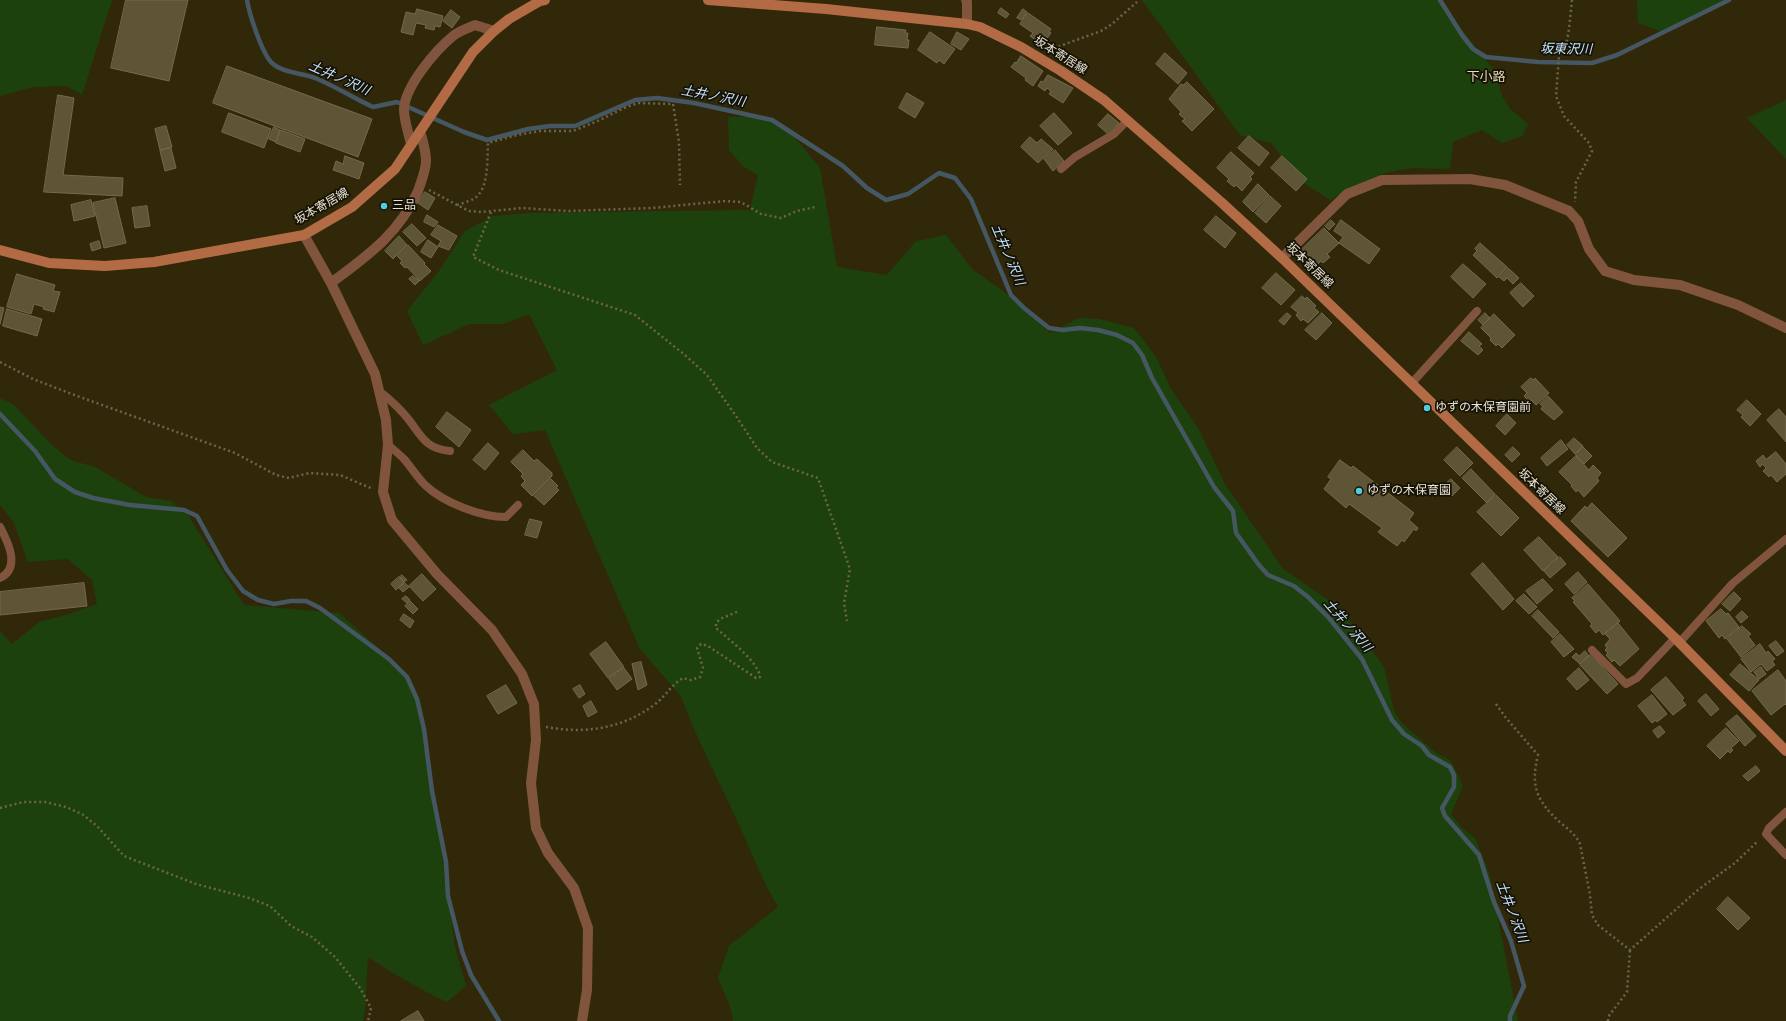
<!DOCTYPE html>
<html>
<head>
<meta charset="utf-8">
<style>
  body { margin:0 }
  canvas { display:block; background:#302809 }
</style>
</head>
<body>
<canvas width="1786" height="1021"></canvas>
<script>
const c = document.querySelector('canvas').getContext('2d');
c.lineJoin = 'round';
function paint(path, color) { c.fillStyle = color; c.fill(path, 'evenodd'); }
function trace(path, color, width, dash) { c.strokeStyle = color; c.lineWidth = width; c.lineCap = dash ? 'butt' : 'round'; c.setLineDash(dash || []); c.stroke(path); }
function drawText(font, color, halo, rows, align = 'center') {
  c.font = font + ' "Nunito Sans","Noto Sans JP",sans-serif'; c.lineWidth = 3.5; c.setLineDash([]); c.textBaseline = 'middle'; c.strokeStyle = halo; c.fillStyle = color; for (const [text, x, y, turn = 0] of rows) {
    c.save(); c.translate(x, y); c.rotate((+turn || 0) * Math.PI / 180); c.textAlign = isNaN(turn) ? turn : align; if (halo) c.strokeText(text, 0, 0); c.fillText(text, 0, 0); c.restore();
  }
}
paint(new Path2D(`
  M0 0H112L82 95 67 86 33 87 0 96Z
  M1142 0H1439L1496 73 1502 96 1510 109 1528 124 1522 136 1502 143 1482 130 1453 142 1450 169C1439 169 1427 168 1416 168 1386 169 1355 185 1330 200L1301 181 1271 143 1240 135Z
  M1637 0H1725L1660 31 1638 23Z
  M1786 100V159L1747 118Z
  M728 117H762L793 135 820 168 837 267 887 275 916 241 946 235 973 270 1010 296 1050 333 1079 318 1099 319 1134 328 1156 357 1171 389 1198 428 1225 484 1283 569 1341 609 1384 667 1394 711 1402 723 1435 752 1451 761 1463 786 1451 814 1462 828 1475 838 1489 872 1518 1021H733L730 1006 718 978 729 946 778 907 765 883 735 816 699 740 680 695 640 649 545 430 513 434 489 405 557 370 529 314 503 324H469L423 345 407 311 439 271 465 231 493 216 529 213 750 210 758 175 744 167 729 150Z
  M0 398 13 404 50 443 70 460 95 467 146 497 171 501 188 515 244 605 339 613 409 675 421 703 455 947 466 986 447 1002C419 989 394 974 368 957L365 1008 363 1021H0V631L12 644 39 622 66 615 97 604 92 580 68 559 28 562 14 523 0 505Z`), '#1d410d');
trace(new Path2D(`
  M247 0C249 13 262 54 272 63 283 73 301 73 315 78 335 86 353 98 373 107L397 102 464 132 487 140 528 129 550 126H575L635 100 657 98 694 103 772 120 843 166 867 188 886 200 908 194 939 173 955 178 971 199 1011 295 1024 308 1049 328 1063 330 1080 328 1098 330 1117 335 1133 343 1142 355 1152 378 1214 487 1233 511 1236 533 1259 565 1268 575 1294 586 1308 597 1329 618 1362 659 1392 720 1404 734 1422 746 1429 755 1450 767 1454 775V787L1442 808 1445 816 1479 855 1494 902 1511 941 1524 986 1510 1016V1021
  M1440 0 1462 35 1473 49 1486 57 1538 62 1592 63 1617 55 1729 0
  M0 414 35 451 55 479 75 492 93 498 130 505 184 510 197 516 227 570 243 591 258 600 274 604 291 601H306L320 608 389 659 407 677 417 699 424 729 432 791 446 862 448 896 462 951 471 975 499 1021`), '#455762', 4.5);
const building = new Path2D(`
  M126 0H188L169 81 111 68Z
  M1001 8 1009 14 1006 18 998 13Z
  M417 9 443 16 440 27 435 26 434 30 425 28 426 25 416 23 413 35 401 32 406 12 415 14Z
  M1023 9 1027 12 1022 20 1017 18Z
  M451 10 460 17 452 28 443 21Z
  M1028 13 1051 29 1049 32 1051 33 1042 45 1030 36 1033 33 1020 24Z
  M877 27 906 30 905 33H908L907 40H909L908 48 875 45Z
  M930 32 955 49 944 64 939 60 937 63 918 50Z
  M957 32 969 39 961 50 951 44Z
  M1165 53 1187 73 1178 84 1156 64Z
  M1021 56 1043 71 1033 86 1025 80 1026 78 1011 67 1015 62 1016 63Z
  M227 66 372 119 358 157 213 103Z
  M1048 75 1073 88 1063 103 1049 94 1051 91 1047 88 1045 91 1038 86 1041 81 1043 82Z
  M1187 82 1214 109 1192 131 1182 121 1185 119 1179 114 1181 112 1169 99 1181 84 1183 85Z
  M907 93 924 103 915 118 899 108Z
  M58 95 74 98 63 175 123 178 122 196 44 192Z
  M229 113 271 129 264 148 222 132Z
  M1054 113 1072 133 1058 145 1040 126Z
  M1108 114 1119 123 1109 135 1098 125Z
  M166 126 172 147 160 150 155 129Z
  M274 127 280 130 276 142 269 139Z
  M281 130 305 139 300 152 276 143Z
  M1249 136 1269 153 1259 166 1238 148Z
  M1030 137 1037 143 1041 139 1053 149 1038 163 1021 147Z
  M171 148 176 168 165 171 160 151Z
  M1055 150 1064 161 1053 171 1044 159Z
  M1231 152 1254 173 1250 177 1252 179 1242 191 1236 185 1234 187 1227 181 1229 179 1217 168Z
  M345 156 364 163 359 179 333 170 336 161 343 164Z
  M1282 156 1307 179 1296 191 1271 168Z
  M1258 184 1269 195 1253 212 1243 202Z
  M425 192 435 198 428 210 418 203Z
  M1270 196 1281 206 1266 223 1255 213Z
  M115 198 126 243 104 248 93 203Z
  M91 200 95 216 74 221 71 205Z
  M147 206 150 226 135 228 132 208Z
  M427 215 438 222 434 227 424 222Z
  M1216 216 1236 233 1225 248 1204 230Z
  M1331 220 1335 224 1329 230 1325 226Z
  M1341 220 1380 249 1369 264 1339 243 1343 237 1334 231Z
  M412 224 426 238 417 246 403 232Z
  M438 225 457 236 449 250 438 246 441 241 431 235Z
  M1324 228 1339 243 1327 254 1330 257 1323 263 1321 261 1312 270 1297 254Z
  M399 236 407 245 393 259 385 251Z
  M428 240 438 247 431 258 421 252Z
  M99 241 101 248 92 251 90 244Z
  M1480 243 1507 267 1497 278 1473 255 1477 251 1475 249Z
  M408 245 425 263 424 264 431 271 420 281 407 267 405 268 400 263 402 261 397 256Z
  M1463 264 1486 284 1473 298 1451 277Z
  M1508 268 1519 278 1513 284 1507 278 1504 281 1499 277Z
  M1276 273 1295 290 1281 305 1262 288Z
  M17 274 55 285 53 291 60 292 54 312 43 309 44 307 34 304 31 314 7 307Z
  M413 276 419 281 415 285 409 279Z
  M1521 283 1534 296 1523 307 1510 293Z
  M1302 296 1305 299 1307 297 1316 306 1314 308 1319 312 1308 323 1303 319 1301 321 1296 315 1298 313 1291 307Z
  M0 307 4 308 0 324Z
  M7 309 42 319 37 336 3 326Z
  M1287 313 1291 316 1284 325 1279 321Z
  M1322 313 1332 323 1316 340 1305 330Z
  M1485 313 1490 318 1483 325 1478 320Z
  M1494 314 1515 335 1502 348 1498 344 1496 346 1490 340 1491 338 1481 328Z
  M1469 332 1482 344 1479 346 1483 350 1478 355 1461 341Z
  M1531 378 1533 380 1535 378 1549 393 1536 405 1531 400 1529 401 1524 396 1527 393 1521 387Z
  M1548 396 1563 412 1554 420 1541 409 1543 406 1540 404Z
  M1747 400 1761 414 1750 426 1741 417 1743 415 1737 410Z
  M1779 409 1786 417V442L1767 420Z
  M447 412 471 430 459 447 436 427Z
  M1507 414 1516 423 1505 435 1496 426Z
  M1574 438 1583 446 1575 454 1567 445Z
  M1561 440 1568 449 1547 466 1541 458Z
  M488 443 499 453 485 470 473 460Z
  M1457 447 1473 463 1460 476 1444 460Z
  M1513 447 1520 454 1512 462 1505 455Z
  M1583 447 1592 456 1584 464 1576 455Z
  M523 450 534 461 537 459 552 473V476L532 496 521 485 525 481 521 476 523 474 511 462Z
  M1776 452 1786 464V474L1777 482 1771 475 1769 477 1763 471 1766 468 1763 464 1760 467 1756 461 1763 455 1766 459Z
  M1576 456 1589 470 1593 465 1601 473 1597 478 1599 481 1584 497 1578 490 1576 492 1571 486 1572 485 1559 472Z
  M1340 460 1351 468 1353 466 1414 513 1409 520 1418 528 1416 531 1414 529 1404 542 1402 540 1397 546 1378 532 1382 528 1349 504 1346 508 1324 489 1331 479 1328 477Z
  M1471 469 1495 494 1487 503 1462 478Z
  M551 479 558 486 556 488 559 490 544 505 534 496Z
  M1451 479 1460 488 1452 496 1443 487Z
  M1496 495 1519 518 1501 536 1477 512Z
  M1592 503 1627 538 1608 557 1571 521 1585 506 1587 508Z
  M530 519 542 522 537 538 525 535Z
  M1539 537 1558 557 1543 571 1524 550Z
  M1560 557 1566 564 1550 578 1544 571Z
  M1483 563 1514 599 1503 610 1471 574Z
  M1578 572 1587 582 1574 594 1565 584Z
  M422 574 436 589 423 601 409 586Z
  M402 575 407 580 404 582 400 577Z
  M399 577 404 582 396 590 391 584Z
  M1543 579 1553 590 1537 604 1526 591Z
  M84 583 87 606 0 615V592Z
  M405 583 409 587 403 592 399 588Z
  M1588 584 1620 621 1603 635 1599 630 1596 633 1590 626 1592 624 1573 602 1575 601 1572 598Z
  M1734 592 1741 599 1730 611 1722 604Z
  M1524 594 1537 607 1529 614 1516 601Z
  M406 596 410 600 407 603 402 599Z
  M410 601 418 609 413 614 405 606Z
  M1721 609 1726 614 1728 613 1739 627 1725 639 1722 635 1719 638 1706 621Z
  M1538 610 1559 632 1553 638 1532 616Z
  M1742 611 1748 617 1741 623 1736 617Z
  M404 614 414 621 410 628 400 620Z
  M1618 623 1639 649 1620 666 1614 660 1612 662 1606 655 1608 653 1605 650 1607 648 1605 645 1610 639 1605 634Z
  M1742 626 1751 634 1748 636 1755 645 1741 657 1727 639Z
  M1560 634 1574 649 1564 657 1551 642Z
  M1776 641 1784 651 1777 656 1769 646Z
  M606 642 624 667 608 678 590 654Z
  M1760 644 1766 653 1768 651 1775 659 1772 661 1775 665 1767 671 1761 664 1751 672 1741 659Z
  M1585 651 1589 656 1580 664 1572 657 1576 653 1579 656Z
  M1591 654 1618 684 1607 694 1580 665Z
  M641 662 647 685 638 690 632 664Z
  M1740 664 1759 680 1749 691 1730 675Z
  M1761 667 1766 674 1759 679 1754 672Z
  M624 668 632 679 617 690 609 679Z
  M1579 668 1589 680 1577 690 1567 679Z
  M1778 670 1786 681V705L1785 704 1771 715 1752 691Z
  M1666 677 1684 698 1682 700 1686 705 1673 715 1651 690Z
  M506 685 517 703 498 714 487 696Z
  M580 685 585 694 579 698 573 689Z
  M1706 694 1719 709 1711 716 1698 701Z
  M1652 695 1667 714 1657 722 1656 720 1652 723 1638 706Z
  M591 701 597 712 588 717 583 706Z
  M1737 715 1756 736 1745 746 1726 724Z
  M1660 726 1665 732 1658 738 1653 731Z
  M1726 728 1739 741 1731 748 1733 750 1730 753 1728 751 1720 759 1707 746Z
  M1756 766 1760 771 1748 781 1743 776Z
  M1728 897 1750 918 1738 930 1717 909Z
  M418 1011 424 1021H401Z`);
paint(building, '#5e5536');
trace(building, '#736a4b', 1);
trace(new Path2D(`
  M1572 0 1569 29 1566 46 1559 56 1556 96 1564 116 1589 143 1592 151 1576 182 1575 202
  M1049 50 1101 31 1112 24 1137 2
  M429 190 457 205 469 211 482 212 522 208 568 211 652 208 725 201 741 202 761 214 781 218 797 211 815 207
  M457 205C463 203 470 201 475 198 489 188 487 160 488 143L517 135 540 131H573L600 120 624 108 638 103 673 104 679 142 680 185
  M491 212 473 257 499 270 635 315 685 355 707 375 736 416 757 448 772 462 818 478 850 569 844 603 847 621
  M0 362 33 379 69 393 235 453 276 475 289 478 309 473 340 475 373 489
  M1496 704 1506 718 1538 755C1530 787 1537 802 1562 824 1569 830 1576 835 1580 844L1590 895 1592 915 1598 925 1630 950 1699 889 1735 863 1758 841
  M546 727C584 734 622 729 654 705 665 697 671 685 683 678L691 680 700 677 703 668 697 648 701 644 708 646 756 678 760 677C758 661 728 639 716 628V623L720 619 739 611
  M0 808 23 802H45L66 807 82 814 97 826 124 856 196 884 249 898 270 906 291 926 312 937 335 957 360 988 371 1008 368 1021
  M1608 1021V1017L1627 992 1630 950`), '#6c654a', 2.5, [2, 3]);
trace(new Path2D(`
  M1061 169 1075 157 1114 134 1128 120
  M1411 384 1477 311
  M379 391C388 398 397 406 404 414 421 433 422 448 450 451
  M388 445C393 449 399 454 404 459 411 467 417 477 425 485 444 503 481 517 506 517L518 505
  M0 527C8 542 21 568 0 578
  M1679 643 1733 583 1786 539
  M1592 650 1626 684 1637 678 1675 638
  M1786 812 1769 828 1766 834 1786 855`), '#81543d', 8);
trace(new Path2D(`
  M966 0 967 2V24
  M411 145C409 134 404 121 404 109 405 86 436 50 453 36 459 31 468 28 475 25L494 31
  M304 235 331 283 375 374 386 420 388 445 383 492 392 520 437 574 492 630 522 674 534 704 536 740 531 783 536 828 548 853 574 888 588 928 587 990 582 1021
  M1282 258 1347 194 1382 180 1470 179 1505 185 1569 211 1578 221 1589 249 1605 271 1634 280 1680 285 1738 305 1786 328
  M331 283C367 256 399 234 418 191 421 182 426 170 426 161 426 151 423 141 420 131`), '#81543d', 10);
trace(new Path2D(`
  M708 0 826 9 967 24 980 27 1021 47 1061 71 1104 100 1221 202 1282 258 1675 638 1786 751
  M0 250 49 263 105 266 154 262 304 235 352 207 395 169 473 52 494 31 509 19 540 1 545 0`), '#b36b46', 10);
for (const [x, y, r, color] of [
  [384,206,4,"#54cadd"],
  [1427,408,4,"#54cadd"],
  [1359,491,4,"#54cadd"]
]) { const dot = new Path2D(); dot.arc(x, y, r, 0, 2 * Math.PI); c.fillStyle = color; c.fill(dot); trace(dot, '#151105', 1.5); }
drawText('12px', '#e7e2d1', '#151105', [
  ["坂本寄居線",1060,56,32],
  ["坂本寄居線",322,207,-30],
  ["坂本寄居線",1309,266,44],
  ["坂本寄居線",1541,492,44]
]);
drawText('12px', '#e7e2d1', '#151105', [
  ["三品",392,206],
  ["ゆずの木保育園前",1435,408],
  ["ゆずの木保育園",1367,491]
], 'left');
drawText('italic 13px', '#c3e4fe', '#151105', [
  ["坂東沢川",1566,50,1],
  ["土井ノ沢川",339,79,24],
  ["土井ノ沢川",713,97,11],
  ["土井ノ沢川",1007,255,67],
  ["土井ノ沢川",1347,626,49],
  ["土井ノ沢川",1511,912,69]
]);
drawText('13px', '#e5dbb8', '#151105', [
  ["下小路",1486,78]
]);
</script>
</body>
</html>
